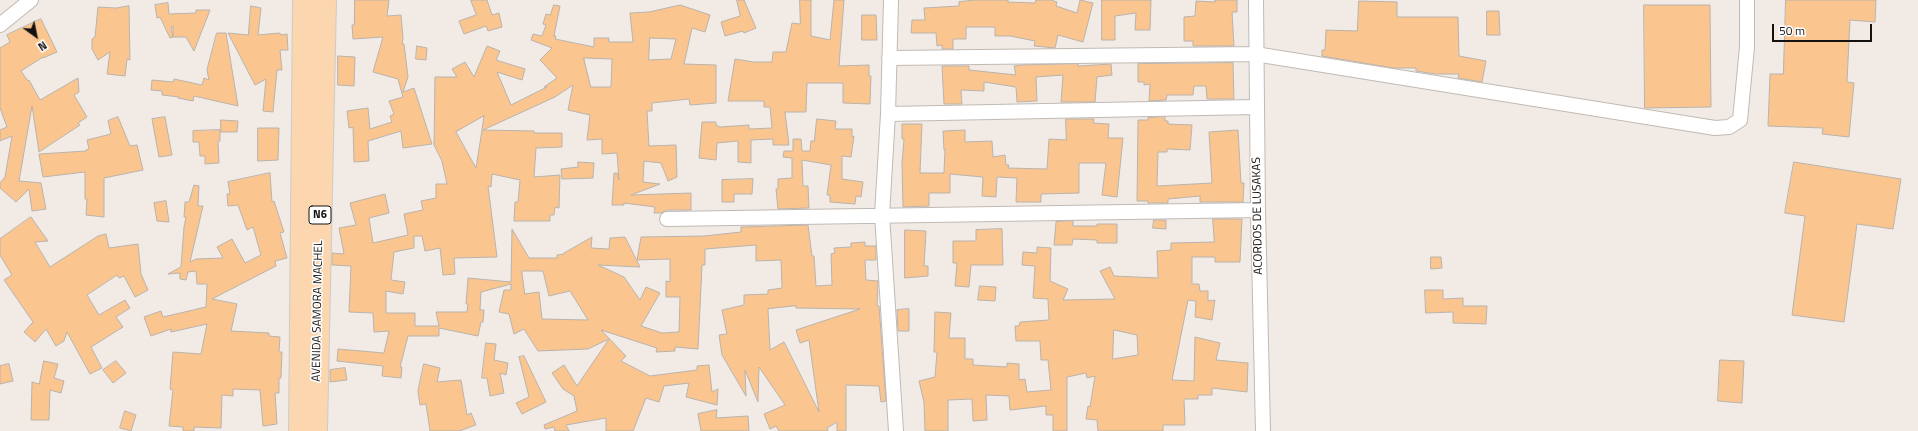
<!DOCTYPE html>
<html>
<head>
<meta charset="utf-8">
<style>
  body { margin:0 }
  #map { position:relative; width:1918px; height:431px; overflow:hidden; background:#f2ebe5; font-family:"Titillium Web",sans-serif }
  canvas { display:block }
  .north { position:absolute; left:16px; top:16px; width:40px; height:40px; -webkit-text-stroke:3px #fff; paint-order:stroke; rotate:147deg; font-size:11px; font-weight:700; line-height:16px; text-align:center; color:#141210 }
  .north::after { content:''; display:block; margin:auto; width:14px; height:18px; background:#141210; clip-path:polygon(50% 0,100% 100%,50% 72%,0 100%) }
  .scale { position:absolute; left:1772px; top:24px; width:100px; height:18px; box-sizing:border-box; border:2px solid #141210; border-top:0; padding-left:5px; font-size:12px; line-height:14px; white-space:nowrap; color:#141210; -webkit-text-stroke:3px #fff; paint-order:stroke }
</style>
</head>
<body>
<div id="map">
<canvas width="1918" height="431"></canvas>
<div class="north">N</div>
<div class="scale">50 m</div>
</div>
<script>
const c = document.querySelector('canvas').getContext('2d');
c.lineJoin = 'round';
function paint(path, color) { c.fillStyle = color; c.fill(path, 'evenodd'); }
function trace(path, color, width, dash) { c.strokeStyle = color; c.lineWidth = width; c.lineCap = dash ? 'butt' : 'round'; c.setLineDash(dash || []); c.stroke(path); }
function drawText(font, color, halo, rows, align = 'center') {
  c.font = font + ' "Titillium Web",sans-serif'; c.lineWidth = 3; c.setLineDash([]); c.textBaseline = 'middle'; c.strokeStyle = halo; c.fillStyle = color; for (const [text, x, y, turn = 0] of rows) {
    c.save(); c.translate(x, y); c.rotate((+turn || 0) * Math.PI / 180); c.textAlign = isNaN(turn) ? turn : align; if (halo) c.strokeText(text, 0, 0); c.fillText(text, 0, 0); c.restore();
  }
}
const building = new Path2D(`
  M355 0H389L387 16 401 15 403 38 402 44H404L408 77 403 92 414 88 432 144 403 148 401 131 368 141 369 161 354 162 353 127 349 128 347 111 368 108 370 129 392 122 390 116 394 114 389 101 403 97 398 79 373 72 383 37 353 39 352 25H354Z
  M471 0H487L492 15 499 13 502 27 488 31 486 26 464 34 459 21 476 15Z
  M737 0H744L756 28 744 33 743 31 725 36 721 22 740 16Z
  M800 0H811V36L830 40 834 0H844L839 66 869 65V76H871L870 104 843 103V83H807L806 112H785L789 145H773V139L751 140V163L738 162V141L717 143 716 160 699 158 702 122H716V125L720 127 749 125V129L772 128 770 107H764V101H728L735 59 754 62H772L773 52H786L792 23 800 24Z
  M976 0H1008V2L1035 3 1036 0H1051L1057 2 1056 6 1077 13 1080 0 1093 3 1083 42 1058 35 1055 48 1034 46 1035 41 1010 36H995V27H966V39H953V49H942V45L937 46 936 33H911L912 20H925L924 8 959 6V2Z
  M1102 0H1151L1150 30H1135L1136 13 1115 16V40H1102Z
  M1215 0H1237V12H1232L1234 46H1193V41H1184V17L1195 16 1196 1 1215 2Z
  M1786 0H1876L1875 22 1850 20 1847 82 1854 83 1849 137 1822 134 1823 128 1768 126 1770 74H1783Z
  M1359 1 1397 2V17H1458L1459 56 1486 61 1482 82 1458 78 1459 74H1436L1416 71V68H1393L1322 56V50H1325L1326 30 1357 31Z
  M168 3 169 14 196 13V10H210L194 51 186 37H173V26L171 27 173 37 170 38 160 17 157 18 155 5Z
  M554 5 560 6 554 36H556L555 39 594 47V38H609V42H633L630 13 649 12 680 5 710 15 705 32 692 28 684 64 716 65V103L690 105 689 99 652 103V111H647L649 146 676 145 677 177 668 181 661 163 644 161 643 182 660 184 631 195 691 193V210H667L661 213H654L655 207 624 203V205H612L614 173H617L619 180 617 153 602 154V139L587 140 590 115 568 110 573 85 555 97 483 130 534 131V133H562V147L536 148 534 177 560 175 559 208 555 207 554 215H550V221H514L515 202H518L520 180 492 174 491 187 488 186 497 257 454 258 455 274 443 275 440 248 425 251 422 236H414V248L394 252 391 280 405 282 403 294 386 291V313H415V326H439L436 312H467L468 304H466L468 278 511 282 512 229 529 258H557V255L564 254V253L592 237 591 248 609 249 610 238 625 237 640 267 598 265 624 277 640 300 646 287 660 293 641 326 662 333 679 332 680 297H666V281L670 282V259L637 260 641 237 704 236 741 232V227L808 225 812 256H814L816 286 832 285 831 254 835 253 834 248 851 247V243L865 242V246H876V260H865L866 280 878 281 877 306H879L886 401 881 402 879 386 846 385V431H837V422L827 428 828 431H779L776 426 770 429 764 414 785 405 759 367 758 402 745 370 746 396 722 355 719 335 727 334 722 310 744 305V295L768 294V290L782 288 781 260 756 261V245L705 249V265H702L698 349 675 347V351L656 352 657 348 601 330 626 356 621 361 650 376 697 370V366L709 365 712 392 718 389 717 405 686 397 689 383 664 386 659 402 646 398 633 431H606V418L566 425 569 431H555L554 427 545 429 544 425 577 411 574 396 563 389 552 373 564 365 577 386 609 339 588 349 538 351 524 329 514 334 509 314 499 312 504 290H511V284L481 292 480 310H484L483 322H481L478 336 439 328V336H408L400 367H402L401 378 382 376 383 366 337 361 338 349 384 353 389 331 374 332 373 313 349 312 351 266 332 265V253L344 254 339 228 356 225 350 203 385 194 389 213 369 218 373 243 408 235 404 214 423 210 421 201 436 198V184H447L442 161 434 145 435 77H457L452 69 465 62 474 77 487 46 500 51 496 60 525 69 522 80 497 72 511 105 547 87H544L557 78 540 60 552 48 531 40 533 34 542 36 546 25 543 24 546 14 550 15ZM650 38 676 39 671 59 649 60ZM584 58 612 59 611 87H591ZM484 116 482 130 476 168 456 132ZM522 271H543L549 296 570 291 588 320 542 319 539 292 525 294ZM796 306V308L860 309 796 330 800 343 809 340 819 412 784 342 770 350 768 309Z
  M1644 5H1710L1711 107 1645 108Z
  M129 6 130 60 127 59 125 76 107 74 110 52 98 60 92 49V39L95 37 98 7 116 8Z
  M251 6 261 8 258 35 280 33 281 35 287 34 288 50H280L282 70H277L273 112 263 111 266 79 255 85 228 33 248 35Z
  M1487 11H1499L1500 35H1487Z
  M862 15H876L877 40H862Z
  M41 19 57 52 43 58V57L21 71 28 81 29 80 40 100 78 78 79 92 74 95 87 117 78 123 80 125 39 152 32 106 19 181 41 183 46 209 32 211 29 189 16 202 0 188V183L5 177 12 136 0 141V130L7 127 0 108V48L10 42 7 35Z
  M217 33H226L238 106 194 96 193 101 178 98 179 97 162 95V91L151 90 152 80 173 82 174 79 202 85 204 78 209 80 207 70Z
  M417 46 427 48 426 60 416 59Z
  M338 56 355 57 354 86 338 85Z
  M1233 63 1234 99H1207L1206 86H1194L1193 95H1167L1166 100 1149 101 1150 84 1144 85V82H1138V64Z
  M1078 64V66L1111 64 1112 75 1097 77 1095 102H1061L1063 75 1036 77 1037 101 1017 102 1016 87 984 82V91L961 90 962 104H944L942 66H969V70L1016 75 1014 66 1022 65Z
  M118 117 130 146 137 145 143 170 104 178V217L86 215 87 199H85V172L43 177 39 154 86 151V150L89 149 87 140 111 134 108 121Z
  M165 117 172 155 159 157 152 119Z
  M1165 117V121H1168V124L1192 125 1190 150 1167 149V152H1158L1157 186 1212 183 1209 132 1238 130 1241 183H1244L1243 202H1200V196L1168 199V203H1148V201H1137L1138 120H1148V118Z
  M817 119 836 121 835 129H852V137L854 136 851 157 842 156V179L863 182 861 197 856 196 855 204 830 202V195H827L831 165 802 160 803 186H808L809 208 778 209 776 189H778V179L792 178V158L783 157 784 151H793V139H801L802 151H810L811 141H814Z
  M1066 119H1094L1093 123 1109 124 1108 138H1123L1117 197 1102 195 1106 163H1079V193L1041 194V202H1016L1017 178 997 177 996 197 982 196 983 177 950 174V193H929V206L903 207 902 164 904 139H902V124H922L920 173H944L945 149 944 150 943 131 965 130V142L992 141 993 157 1005 155 1006 165H1009L1008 168 1047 169 1049 139 1066 140Z
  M221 120 238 121 237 132H221Z
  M258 128H279L278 160 258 161Z
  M220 130V141H218L219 163 205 164V156H200L199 142H193V131Z
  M578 162 594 163 593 178 562 179 561 169 578 167Z
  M1794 162 1901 179 1893 229 1857 224 1844 322 1792 315 1805 216 1785 213Z
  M270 173 272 202 274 201 284 232 280 233 287 258 275 261 276 266 212 299 237 304 231 331 269 333V336L280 337 279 352H282L281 378H279V393H275L277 424 263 426 260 390 233 389V396L222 395 221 428 194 427V431H183V427L169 426 173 390 170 389 173 352 201 354 207 324 171 332V329L151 336 144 317 161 311 163 317 206 307 207 284H197L196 271 188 272 186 280 180 279V273L168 274 181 267 184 227 186 217H184L185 202H189L194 185 199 186 198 206H203L190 262 196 259 223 258 217 247 232 239 245 263 261 255 253 227 247 230 238 205 228 206 227 194H230L228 182Z
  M753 179 752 194H734V202H722V180Z
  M166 201 169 222 157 221 154 203Z
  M31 217 48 241 35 242 50 267 98 236 106 234 109 248 138 244 141 274 148 290 135 297 124 276 119 278 117 275 87 295 99 315 125 300 130 308 116 317 123 327 91 347 102 368 90 374 67 332 64 341 56 346 46 329 35 342 24 332 33 322 4 280 12 275 0 255V239Z
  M1213 219H1242L1240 262H1215V257H1192V284H1199L1200 291H1208V301L1215 300 1212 320 1195 317 1196 301 1188 300 1172 380 1194 381 1195 337 1220 343 1216 360 1248 363 1247 392 1212 388V395H1198V399H1184L1185 425H1163V431H1098L1097 420 1086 419 1088 406 1090 407 1095 376 1087 378 1086 373 1067 377V431H1053V415H1046V406L1010 410 1009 396 986 395 987 420 973 421 972 399 948 400V431H925L924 402 919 381 935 377 937 352H934L935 312 951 313 949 338H965V359H973V365L1007 367V363L1019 364V380L1025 379 1027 392 1051 390 1048 360H1041L1040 341H1016L1015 326H1019L1020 322 1049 320 1048 299 1033 298 1035 266 1022 265 1023 252 1037 253V247L1051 248 1050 281 1068 289 1063 300 1115 299 1100 271 1110 267 1114 276 1158 278 1157 251 1171 250V243L1214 242ZM1114 330 1137 335 1138 355 1113 359Z
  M1154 220H1166V229L1153 228Z
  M1073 221V226H1097V224H1117V243H1097V240L1073 239 1072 245H1054L1056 222Z
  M1002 229 1003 265H971L969 287 955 286 957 263H953V241H976V230Z
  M905 230 926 231 924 266H928V276L905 278Z
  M1431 257H1441L1442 268 1431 269Z
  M980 286 996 287 995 301 978 300Z
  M1425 290H1443V299L1463 298V306H1487L1486 324 1453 323V312L1426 313Z
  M909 309V331H898L897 310Z
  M486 343 496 344 494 360 508 363 506 375 500 373 504 393 490 396 487 378H482Z
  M524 356 546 402 522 414 516 403 529 397 519 357Z
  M1720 360 1744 361 1742 403 1718 401Z
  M44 361 58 364 54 378 64 381 61 393 50 390 49 420H31L32 382 39 384Z
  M116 361 126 373 113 383 103 370Z
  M9 364 13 381 0 384V366Z
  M424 364 440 368 437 382 461 380 467 415 471 413 476 425 459 431H430L426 404 420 405 418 391Z
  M345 368 347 380 330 382V370Z
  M717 410 716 418 748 416 749 431H701L698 414Z
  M125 411 136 415 131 431 120 428Z`);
paint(building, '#fbc58f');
trace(building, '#b9b3ac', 1);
const minor = new Path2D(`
  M891 0 888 114 882 215 896 431
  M1256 0 1258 210 1263 431
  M0 25 31 0
  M889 58 1255 54 1715 128 1729 127 1740 120 1747 47V0
  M888 114 1256 107
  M667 219 1258 210`);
const trunk = new Path2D(`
  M300 431 304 0
  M316 431 325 0`);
trace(minor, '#c1bab4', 16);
trace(trunk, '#cbcbca', 24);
trace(minor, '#fff', 14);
trace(trunk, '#fcd6ae', 22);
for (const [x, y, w] of [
  [320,215,22]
]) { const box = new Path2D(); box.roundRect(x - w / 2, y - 9, w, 18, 3); c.fillStyle = '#fff'; c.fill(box); trace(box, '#141210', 1); }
drawText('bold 11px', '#141210', null, [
  ["N6",320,215]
]);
drawText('12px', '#141210', '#fff', [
  ["ACORDOS DE LUSAKAS",1258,216,-91],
  ["AVENIDA SAMORA MACHEL",318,311,-89]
]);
</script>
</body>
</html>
